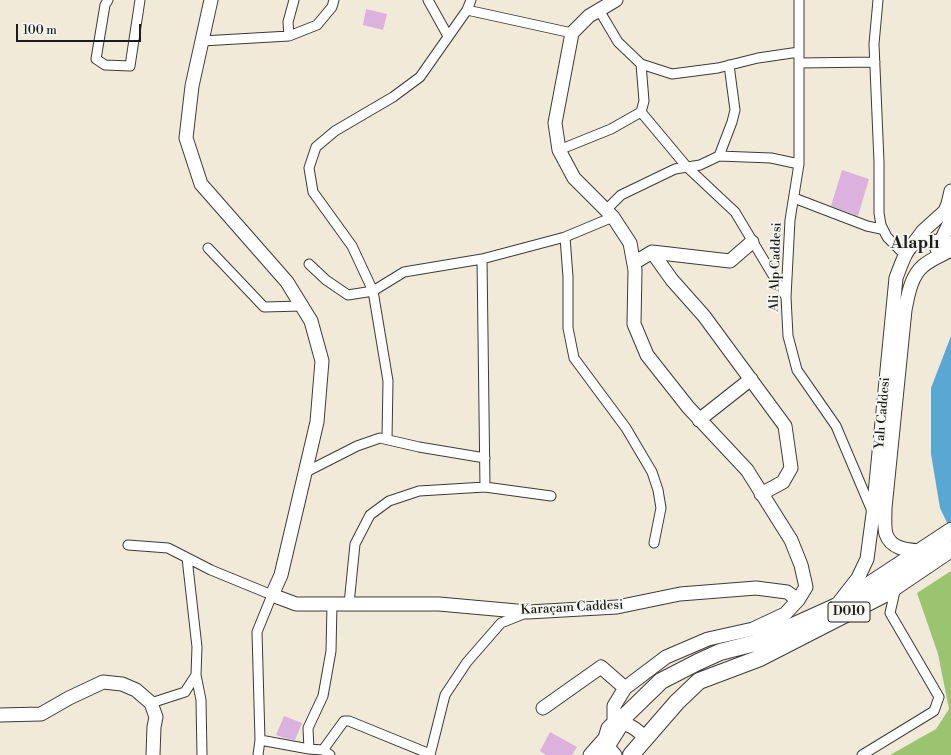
<!DOCTYPE html>
<html>
<head>
<meta charset="utf-8">
<style>
  body { margin:0 }
  #map { position:relative; width:951px; height:755px; overflow:hidden; background:#f2ead9; font-family:"Libre Bodoni",serif }
  canvas { display:block }
  .scale { position:absolute; left:16px; top:24px; width:125px; height:18px; box-sizing:border-box; border:2px solid #1c1c1c; border-top:0; padding-left:5px; font-size:12px; line-height:14px; white-space:nowrap; color:#1c1c1c; -webkit-text-stroke:3px #f6f6f2; paint-order:stroke }
</style>
</head>
<body>
<div id="map">
<canvas width="951" height="755"></canvas>
<div class="scale">100 m</div>
</div>
<script>
const c = document.querySelector('canvas').getContext('2d');
c.lineJoin = 'round';
function paint(path, color) { c.fillStyle = color; c.fill(path, 'evenodd'); }
function trace(path, color, width, dash) { c.strokeStyle = color; c.lineWidth = width; c.lineCap = dash ? 'butt' : 'round'; c.setLineDash(dash || []); c.stroke(path); }
function drawText(font, color, halo, rows, align = 'center') {
  c.font = font + ' "Libre Bodoni",serif'; c.lineWidth = 3.5; c.setLineDash([]); c.textBaseline = 'middle'; c.strokeStyle = halo; c.fillStyle = color; for (const [text, x, y, turn = 0] of rows) {
    c.save(); c.translate(x, y); c.rotate((+turn || 0) * Math.PI / 180); c.textAlign = isNaN(turn) ? turn : align; if (halo) c.strokeText(text, 0, 0); c.fillText(text, 0, 0); c.restore();
  }
}
paint(new Path2D(`
  M951 571V755H890L936 729 949 709 938 654 917 593Z`), '#9bc470');
paint(new Path2D(`
  M951 336V531L940 508 931 454V388Z`), '#59a8d3');
paint(new Path2D(`
  M366 9 387 14 383 30 363 25Z
  M842 170 869 179 858 216 831 206Z
  M284 716 302 723 295 740 284 738 276 735Z
  M550 732 577 747 572 755H546L540 751Z`), '#dbb1de');
const street = new Path2D(`
  M108 0 105 5 96 59 105 65 130 66 140 0
  M428 0 448 36
  M799 0V164L790 220 786 297 788 336 797 370 836 426 872 511
  M878 0 874 44 879 162V213L881 225 887 237 905 255
  M467 10 572 33
  M599 10 618 42 641 64 672 74 718 68 758 58 799 52
  M289 36 288 22 294 0
  M202 41 289 36 317 25 332 7 334 0
  M799 63 875 62
  M641 112 687 167 735 212 786 297
  M559 150 611 129 641 112 644 101 641 64
  M719 156 732 122 735 110 729 65
  M794 198 867 226 881 229V225
  M606 210 621 195 675 169 700 165 719 156 771 158 799 164
  M565 237 568 277V328L574 358 626 428 652 472 658 490 661 508 654 543
  M208 248 264 307 302 306
  M482 259 485 487
  M309 264 326 280 348 295 373 291 404 272 482 259 565 237 613 217
  M387 439 388 381 373 291 352 246 313 192 309 168 316 147 335 131 393 97 420 77 467 10 471 0
  M304 473 357 446 380 438 419 447 485 458
  M128 545 168 548 211 570 272 595 257 632 260 740 258 755
  M349 604 355 544 370 515 389 501 419 491 485 487 551 496
  M196 675 201 700 202 755
  M151 703 185 692 196 675 197 647 187 558
  M260 740 309 749 323 750 330 755
  M309 749 308 728 323 696 331 651 332 604
  M323 750 344 721H349L430 754
  M430 755 445 695 467 662 501 623 526 613
  M862 755 934 711 939 697 890 613 896 587`);
const secondary = new Path2D(`
  M211 0 192 86 186 138 201 184 287 282 311 321 322 361 317 422 281 575 272 595 296 604H439L528 612 617 607 680 594 756 588 787 592 798 600
  M616 0 589 16 572 33 555 123 559 150 574 178 613 217 630 243 635 270 634 324 647 355 688 407 747 470 791 540 801 565 806 587 798 600 785 614 753 629 708 639 666 657 625 688
  M914 243 923 231 945 211 948 204 951 191
  M937 249 951 220
  M652 252 672 280 704 316 785 426 791 468 783 482 761 494
  M634 263 652 252 730 261 752 242
  M699 420 751 379
  M920 551C907 550 891 549 886 534 884 527 885 516 885 508L905 310C908 295 911 276 923 266 931 259 942 255 951 250
  M840 601 858 578 867 559 873 514 896 278C910 240 911 238 951 243
  M543 708 601 667 625 688 614 706V722
  M0 715 41 714 69 698 103 682 122 684 136 690 151 703 156 717 154 727 153 755
  M605 738 607 746 615 755
  M590 755 605 738 608 728 614 722C628 723 636 728 645 738`);
const highway = new Path2D(`
  M601 755 626 715 661 681 698 662 720 652 755 643 837 606 951 531
  M631 755 677 702 699 681 760 658 883 595 951 549`);
trace(street, '#3c3b38', 11);
trace(secondary, '#3c3b38', 15);
trace(highway, '#3c3b38', 18);
trace(street, '#fff', 9);
trace(secondary, '#fff', 13);
trace(highway, '#fff', 16);
for (const [x, y, w] of [
  [849,612,42]
]) { const box = new Path2D(); box.roundRect(x - w / 2, y - 10, w, 20, 3); c.fillStyle = '#f6f6f2'; c.fill(box); trace(box, '#1c1c1c', 1); }
drawText('bold 12px', '#1c1c1c', null, [
  ["D010",849,612]
]);
drawText('13px', '#1c1c1c', '#f6f6f2', [
  ["Ali Alp Caddesi",776,267,-88],
  ["Yalı Caddesi",883,413,-85],
  ["Karaçam Caddesi",572,608,-3]
]);
drawText('bold 17px', '#1c1c1c', '#f6f6f2', [
  ["Alaplı",915,244]
]);
</script>
</body>
</html>
